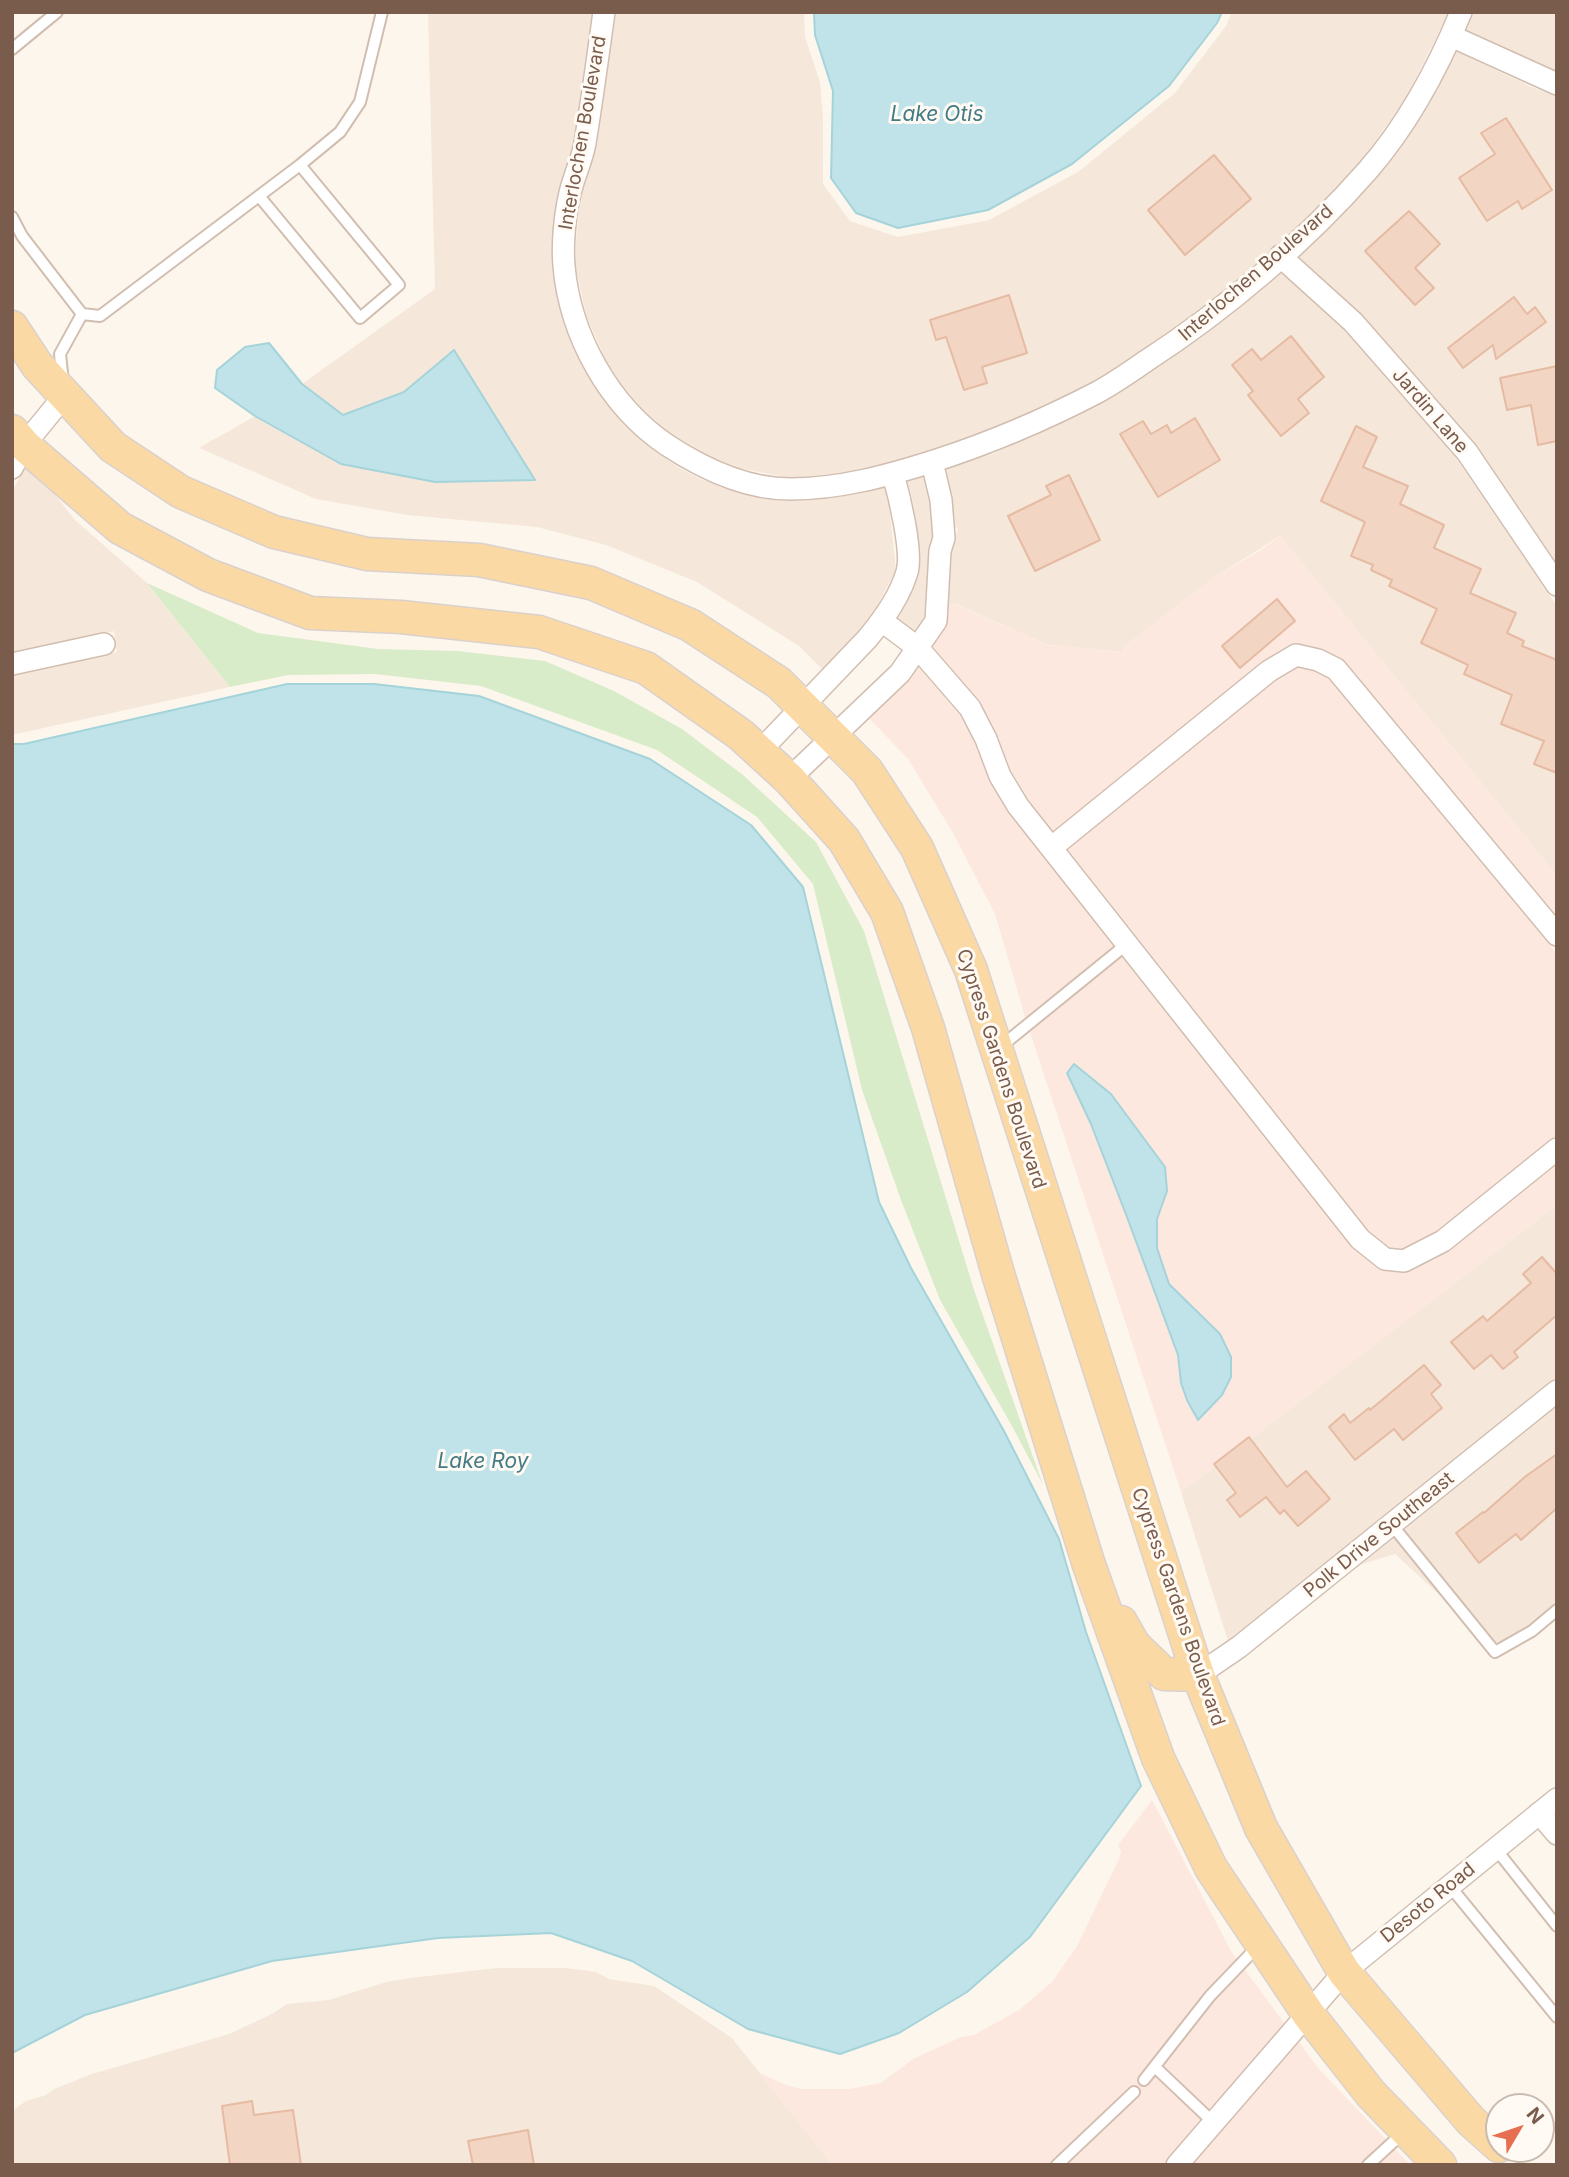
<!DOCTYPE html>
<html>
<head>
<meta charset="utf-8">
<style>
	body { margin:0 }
	#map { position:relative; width:1569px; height:2177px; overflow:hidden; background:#fdf6ec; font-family:Inter,sans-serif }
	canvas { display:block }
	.frame { position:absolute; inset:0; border:14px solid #7a5c4d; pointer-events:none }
	.north { position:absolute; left:1485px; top:2093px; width:70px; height:70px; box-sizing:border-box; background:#fffaf3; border:2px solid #cabbb1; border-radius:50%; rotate:51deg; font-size:19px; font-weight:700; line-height:28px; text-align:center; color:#7a5c4d }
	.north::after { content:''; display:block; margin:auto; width:24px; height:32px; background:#e76f51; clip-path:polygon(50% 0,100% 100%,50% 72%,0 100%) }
</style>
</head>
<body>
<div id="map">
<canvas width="1569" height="2177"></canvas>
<div class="frame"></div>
<div class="north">N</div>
</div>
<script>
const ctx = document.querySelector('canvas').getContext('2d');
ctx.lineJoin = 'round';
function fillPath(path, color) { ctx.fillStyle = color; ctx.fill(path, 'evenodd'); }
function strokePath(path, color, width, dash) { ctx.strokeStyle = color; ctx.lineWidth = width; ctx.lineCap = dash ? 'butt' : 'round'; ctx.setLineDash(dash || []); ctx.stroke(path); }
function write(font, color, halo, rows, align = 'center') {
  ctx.font = font + ' Inter,sans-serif'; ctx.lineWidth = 6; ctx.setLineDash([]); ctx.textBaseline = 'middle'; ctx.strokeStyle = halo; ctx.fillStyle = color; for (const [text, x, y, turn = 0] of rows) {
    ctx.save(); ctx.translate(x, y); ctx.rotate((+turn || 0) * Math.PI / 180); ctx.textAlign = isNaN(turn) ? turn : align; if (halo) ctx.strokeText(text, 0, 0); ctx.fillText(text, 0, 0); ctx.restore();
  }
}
fillPath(new Path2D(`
	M428,12H593L573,147L558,197L552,267L564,324L571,341L585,372L603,399L624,425L650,448L678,467L698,478L731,490L785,501L844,496L885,487L889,504L896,570L872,616L823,670L799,646L697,582L606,545L537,527L407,515L316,499L199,448L255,416L341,464L454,350L404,392L343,415L302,384L435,289Z
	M616,12H804L805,37L820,82L823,117V184L850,221L898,237L989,220L1078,172L1175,93L1226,26L1232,12H1449L1406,98L1360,163L1305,220L1221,294L1171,333L1094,382L988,432L891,463L844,473L790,478L739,468L710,457L666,430L642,409L622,385L605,359L586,315L575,264L576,242L580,198L595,148Z
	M1473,12H1557V72L1465,30Z
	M1455,51L1534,88L1557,96V564L1476,444L1362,315L1297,255L1354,202L1396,152L1426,108Z
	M1279,271L1345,331L1457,459L1557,606V876L1280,536L1215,577L1125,646L1122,652L1048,645L954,603L948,607L952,551L958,528L936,525L929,551L924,618L915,632L896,617L919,569L912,498L907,481L995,453L1105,401L1183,350L1234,311Z
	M27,463L38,473L75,520L147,583L230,687L12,735V675L117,652L114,631L12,653V492Z
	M1557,1205V1377L1228,1641L1181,1492Z
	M1557,1404V1616L1500,1656L1461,1615L1395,1554L1359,1565Z
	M497,1968H564L583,1970L596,1972L609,1979L654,1986L732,2038L833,2165H12V2111L26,2101L46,2095L54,2089L92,2074L229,2034L272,2014L287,2004L329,2000L386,1982L410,1978Z`), '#f5e8da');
fillPath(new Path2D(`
	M1280,536L1557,876V916L1345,661L1321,649L1300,644L1291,645L1263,663L1053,832L1028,799L1011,770L997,734L980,702L932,646L945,626L948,607L953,603L1048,645L1122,652L1125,646L1215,577L1261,550Z
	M918,666L960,715L975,744L990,782L1009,813L1351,1246L1377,1268L1402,1272L1409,1270L1447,1250L1557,1162V1205L1181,1492L1025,1017L995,914L953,833L908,759L869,718L908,680ZM1067,1073L1167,1191L1157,1219V1248L1169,1284L1220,1334L1231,1377L1222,1395L1198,1420L1187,1400L1181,1383L1178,1355L1127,1217L1091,1124Z
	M1297,667L1312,670L1328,678L1557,954V1135L1437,1232L1403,1249L1390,1248L1369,1231L1067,848L1276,680Z
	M1152,1800L1231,1951L1285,2024L1220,2101L1163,2165H833L758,2072L786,2085L801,2089H849L881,2083L913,2059L961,2037L974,2035L1019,2010L1052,1982L1077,1946L1119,1859L1121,1852L1118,1845Z
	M1298,2041L1319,2069L1410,2165H1191Z`), '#fde8e0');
fillPath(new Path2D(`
	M147,583L258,633L378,649L457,651L545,661L614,691L682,729L743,775L816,842L864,931L975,1293L1043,1485L1012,1426L940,1300L901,1200L862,1090L813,884L757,817L657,750L481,686L375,674L288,675L230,687Z`), '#d8ecc9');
const water = new Path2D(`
	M814,12H1222L1217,23L1169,86L1072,164L988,210L898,228L856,213L831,178L833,91L815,35Z
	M269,343L302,384L343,415L404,392L454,350L535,480L435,482L341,464L255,416L215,388L217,370L245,347Z
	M287,684H374L479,696L650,759L751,825L803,887L879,1202L911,1268L1004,1431L1059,1539L1086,1632L1141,1786L1030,1937L967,1992L899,2033L840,2054L748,2029L632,1961L551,1933L438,1938L272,1961L85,2015L12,2053V744H24Z
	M1074,1064L1111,1094L1165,1167L1167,1191L1157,1219V1248L1169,1284L1220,1334L1231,1357V1377L1222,1395L1198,1420L1187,1400L1181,1383L1178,1355L1127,1217L1091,1124L1067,1073Z`);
fillPath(water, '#bfe3e8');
strokePath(water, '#a5d3da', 2);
const building = new Path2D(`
	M1506,118L1552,190L1522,209L1518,201L1487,221L1459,178L1495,154L1481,133Z
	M1214,155L1251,199L1185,255L1148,210Z
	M1409,211L1440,244L1415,268L1434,288L1415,305L1365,251Z
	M1009,295L1027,353L982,367L987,383L964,390L946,337L936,340L930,320Z
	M1514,297L1527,314L1535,307L1546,322L1496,359L1493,345L1463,368L1448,348Z
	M1291,336L1324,377L1298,399L1309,413L1281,436L1248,395L1253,391L1232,365L1252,349L1261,360Z
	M1557,366V441L1538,445L1531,405L1507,410L1500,378Z
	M1195,418L1220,460L1158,497L1120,434L1143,421L1151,434L1167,425L1171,433Z
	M1356,426L1377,437L1363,467L1408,486L1400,504L1444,525L1434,548L1481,569L1470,593L1516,613L1507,633L1524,641L1522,646L1557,660V773L1534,764L1544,741L1501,724L1512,695L1464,674L1468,665L1421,643L1437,609L1389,586L1392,580L1371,570L1373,565L1351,556L1365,522L1321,501Z
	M1069,475L1100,540L1035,571L1008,516L1051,495L1046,486Z
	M1277,599L1295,621L1240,668L1222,646Z
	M1542,1257L1557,1274V1315L1514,1352L1518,1357L1503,1369L1491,1355L1474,1369L1451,1342L1483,1316L1487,1321L1531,1283L1523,1274Z
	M1424,1365L1441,1385L1431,1394L1442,1408L1403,1440L1394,1429L1355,1460L1329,1427L1344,1414L1350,1423L1369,1408L1370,1410Z
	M1249,1437L1287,1487L1306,1471L1330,1499L1298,1526L1284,1510L1280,1514L1266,1497L1240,1517L1227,1500L1236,1493L1214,1464Z
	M1557,1454V1508L1521,1540L1516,1534L1479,1563L1456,1533L1483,1512L1484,1513L1526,1476Z
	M252,2101L254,2115L293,2110L301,2165H230L222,2106Z
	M528,2130L534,2165H473L468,2141Z`);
fillPath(building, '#f3d5c3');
strokePath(building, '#e6bba3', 2);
const service = new Path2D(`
	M12,49L57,12
	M300,165L340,132L360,102L382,12
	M12,217L22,236L82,314L60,354L63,382
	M82,314L100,316L300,165L399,285L360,318L259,196
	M999,1048L1127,944
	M1392,1525L1495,1652L1532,1631L1557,1610
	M1495,1848L1557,1926
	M1449,1885L1557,2017
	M1155,2067L1214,2123
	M1144,2080L1210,1996L1259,1945
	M1057,2165L1134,2092
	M1368,2165L1404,2132`);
const minor = new Path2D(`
	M604,12C598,56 592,100 585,143C582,160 574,176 570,193C565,214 562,244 564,266C570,335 609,406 667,445C702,468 746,489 790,489C839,489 887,476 934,461C990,443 1044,420 1096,393C1113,384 1130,372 1146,361C1226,309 1305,242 1368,170C1408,124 1438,68 1461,12
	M1451,36L1557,84
	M1280,256L1353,322L1467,452L1557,585
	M12,468L24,445L65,395
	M882,621L918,648L970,708L986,739L1000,776L1018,806L1360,1239L1385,1259L1404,1261L1443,1241L1557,1149
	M12,664L104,644
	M760,751L867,639C883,620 900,596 907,572C913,552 899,495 893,474
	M789,779L900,673L936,621L940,551L944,538L941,500L932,462
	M1051,848L1269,671L1296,655L1318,660L1336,669L1557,935
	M1198,1675L1239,1647L1557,1391
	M1539,1813L1557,1834
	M1177,2165L1344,1972L1557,1799`);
const primary = new Path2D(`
	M12,327L37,365L113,447L181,492L274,532L367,554L479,560L591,583L690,625L779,683L867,771L917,848L971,970L1198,1675L1261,1828L1344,1972L1471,2121L1499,2146
	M12,431L24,445L120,528L208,575L310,613L401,617L539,632L646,668L741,735L789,779L844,840L887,912L928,1028L999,1277L1089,1565L1158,1758L1211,1868L1309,2015L1371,2094L1440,2165
	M1121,1622L1134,1645L1164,1674L1198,1675`);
strokePath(service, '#d1beb0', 14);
strokePath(minor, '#d1beb0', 24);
strokePath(primary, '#dad1cd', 35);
strokePath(service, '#fff', 10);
strokePath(minor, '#fff', 21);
strokePath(primary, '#fbd9a5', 32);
write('19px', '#7a5c4d', '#fffaf3', [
	["Interlochen Boulevard",583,133,-80],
	["Interlochen Boulevard",1256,273,-41],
	["Jardin Lane",1430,411,49],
	["Cypress Gardens Boulevard",1001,1069,72],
	["Polk Drive Southeast",1379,1535,-39],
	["Cypress Gardens Boulevard",1178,1607,71],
	["Desoto Road",1428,1903,-39]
]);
write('italic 21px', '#437c86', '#fffaf3', [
	["Lake Otis",937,115],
	["Lake Roy",483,1462]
]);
</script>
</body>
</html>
